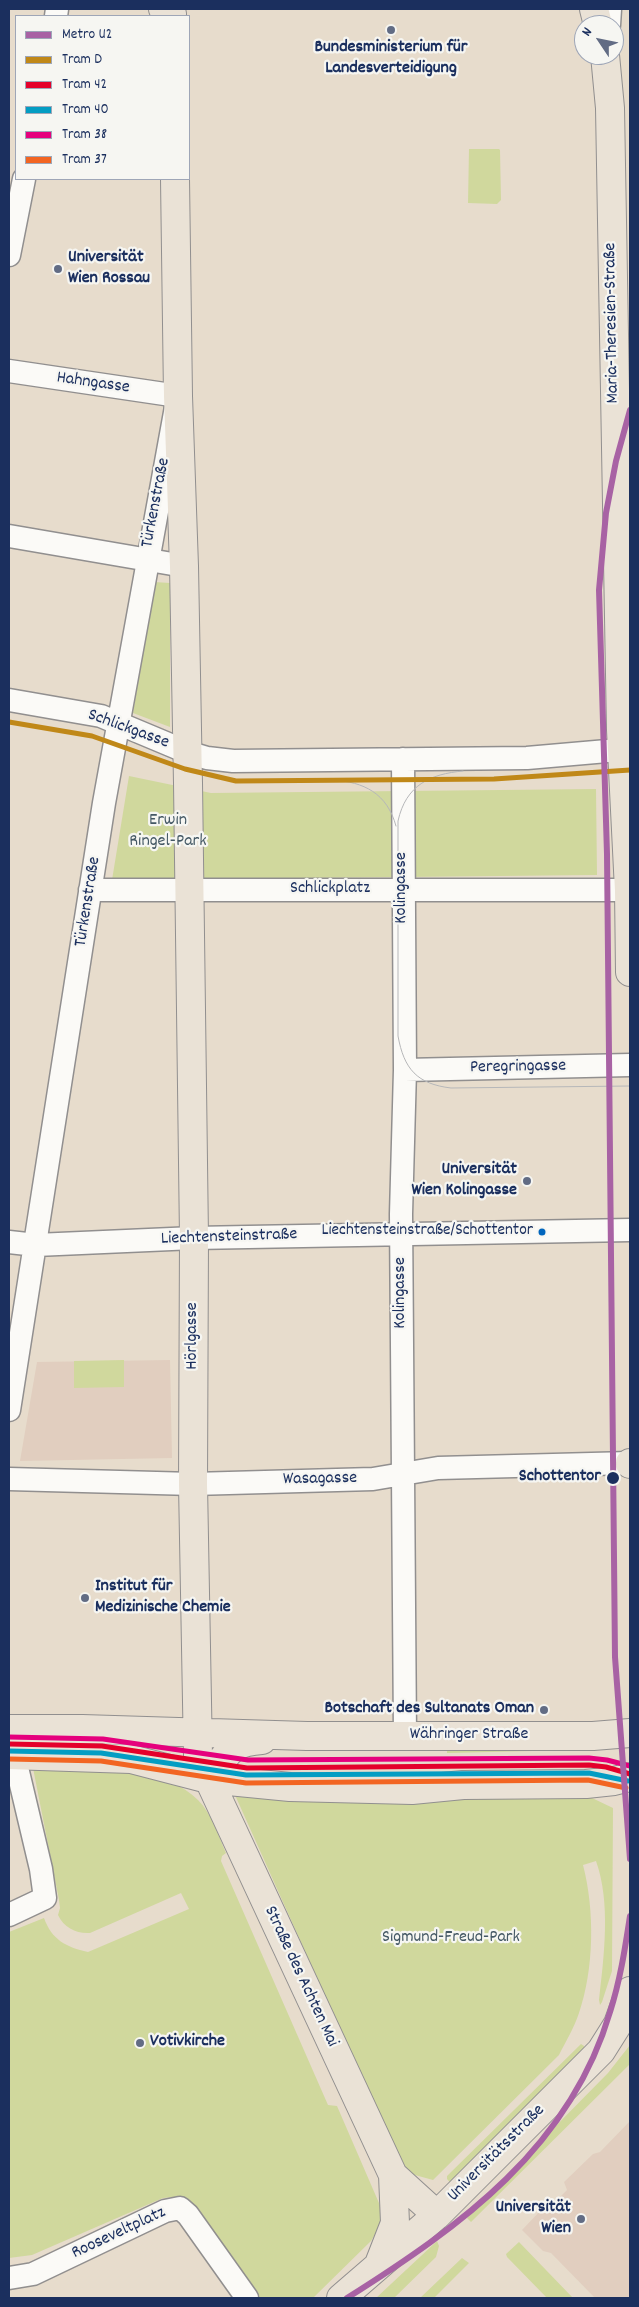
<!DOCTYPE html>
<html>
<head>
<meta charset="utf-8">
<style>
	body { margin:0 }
	#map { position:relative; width:639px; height:2307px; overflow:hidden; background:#e7dccc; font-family:Dekko,sans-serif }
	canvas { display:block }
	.frame { position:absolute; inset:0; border:10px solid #1b2f5e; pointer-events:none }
	.legend { position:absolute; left:15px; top:15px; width:175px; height:165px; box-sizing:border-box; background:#f6f6f2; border:1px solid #9ea6b7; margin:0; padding:6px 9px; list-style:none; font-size:15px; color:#1b2f5e }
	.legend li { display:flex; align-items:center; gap:10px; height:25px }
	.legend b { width:25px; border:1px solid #9ea6b7 }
	.north { position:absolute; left:574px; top:15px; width:50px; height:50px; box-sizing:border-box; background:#f6f6f2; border:1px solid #9ea6b7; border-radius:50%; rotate:304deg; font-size:14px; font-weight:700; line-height:20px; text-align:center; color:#1b2f5e }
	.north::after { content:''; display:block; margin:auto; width:18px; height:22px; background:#626c84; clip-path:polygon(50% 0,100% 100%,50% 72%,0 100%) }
</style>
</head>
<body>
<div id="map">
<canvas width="639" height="2307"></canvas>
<div class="frame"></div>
<ul class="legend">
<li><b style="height:6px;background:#a862a4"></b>Metro U2</li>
<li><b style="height:6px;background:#c08818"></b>Tram D</li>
<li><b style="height:6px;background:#e4002b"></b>Tram 42</li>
<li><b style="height:6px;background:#039dc3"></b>Tram 40</li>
<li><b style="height:6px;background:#e5007d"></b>Tram 38</li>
<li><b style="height:6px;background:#f26522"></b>Tram 37</li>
</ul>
<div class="north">N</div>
</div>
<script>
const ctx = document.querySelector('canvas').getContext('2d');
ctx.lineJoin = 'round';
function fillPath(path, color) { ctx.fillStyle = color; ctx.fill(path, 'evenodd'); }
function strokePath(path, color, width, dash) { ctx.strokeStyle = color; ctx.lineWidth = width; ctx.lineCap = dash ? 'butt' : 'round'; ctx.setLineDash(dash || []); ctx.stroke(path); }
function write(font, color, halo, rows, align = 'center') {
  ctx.font = font + ' Dekko,sans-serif'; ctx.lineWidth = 4.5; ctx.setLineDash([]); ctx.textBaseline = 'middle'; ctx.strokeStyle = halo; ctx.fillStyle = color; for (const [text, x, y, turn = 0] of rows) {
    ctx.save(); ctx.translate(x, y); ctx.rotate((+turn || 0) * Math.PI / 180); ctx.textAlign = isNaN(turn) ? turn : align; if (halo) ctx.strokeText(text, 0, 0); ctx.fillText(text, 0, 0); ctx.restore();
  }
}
fillPath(new Path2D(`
	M170,1360L172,1458L20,1461L37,1362Z
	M630,2121V2298H595L551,2253L543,2251L522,2230L543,2208L548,2209L567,2190L564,2182L593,2154L600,2152Z`), '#e1cebf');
fillPath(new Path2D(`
	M469,149H499L500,150L501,200L497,204L468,203Z
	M154,582L170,583V727L133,713Z
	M129,776L211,793L596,789L597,875L112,880Z
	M124,1360V1387L74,1388V1361Z
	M576,1743V1750L447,1753V1748Z
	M33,1768C82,1769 160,1762 198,1800C212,1814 218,1835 226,1853L222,1856L221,1861L328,2105L337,2106L382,2210L381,2224L371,2241L313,2298H260L197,2207L185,2199L174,2197L163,2198L32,2255L9,2258V1932L44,1918C52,1940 66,1947 88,1952L189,1909L181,1893L90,1933C77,1934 64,1928 58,1915L60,1908L59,1900Z
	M235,1795L413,1800L590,1797L613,1808L612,1971L602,2002L600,2005L599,2000C604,1956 611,1903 596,1861L583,1865C595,1911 594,1969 579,2013C574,2028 566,2041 559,2055L433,2180L404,2172Z
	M581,2044L584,2046L586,2057L454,2187L447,2179V2176Z
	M630,2045V2064L471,2222L467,2218L478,2205L608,2073Z
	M437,2241L439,2246L436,2257L394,2298H376Z
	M519,2242L573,2298H547L507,2257L506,2254Z
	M462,2258L469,2263L434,2298H420Z`), '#d0d89d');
const minor = new Path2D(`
	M56,16L57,9
	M609,25L610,9
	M9,255L24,179
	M9,371L178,396L104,803L9,1410
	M9,536L184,566
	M9,700L101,716L187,752L207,758L233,761L527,758L630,749
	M403,759L405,1070L401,1214L405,1736
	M90,890H629
	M405,1070L630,1065
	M9,1242L36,1245L194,1238L630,1230
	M9,1479L193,1484L373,1479L438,1468L630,1463
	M9,1915L45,1898L41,1869L14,1755
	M9,2278L33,2274L165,2211L180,2208L188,2215L247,2298`);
const major = new Path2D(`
	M163,9L172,14
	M594,9L598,25
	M605,55L610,108L621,730L629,890L630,972
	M175,179L178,396L184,566L188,783L194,1238L193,1484L198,1756L393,2175L395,2223L379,2264
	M630,1463V1464
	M9,1729H82L307,1736H593L630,1733
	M9,1755L131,1759L208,1779L290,1787L412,1790L463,1785L586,1784L614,1781L630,1777
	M208,1779C227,1755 228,1742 262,1740
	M393,2175L437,2215
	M341,2298L437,2215L601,2051L618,2024L630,1991`);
strokePath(minor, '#918f8f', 25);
strokePath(major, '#918f8f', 30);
strokePath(minor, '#fbfaf7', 22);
strokePath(major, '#eae2d6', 28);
strokePath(new Path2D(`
	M463,771C430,774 406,785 398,821V1036C404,1069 417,1084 451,1088L630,1086
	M333,780C364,782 387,793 396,826`), '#b6b7b9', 1);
strokePath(new Path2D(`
	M9,722L92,736L185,769L236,781L494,779L630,770`), '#c08818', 5);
strokePath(new Path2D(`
	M9,1744L102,1746L247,1768L589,1765L606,1767L630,1774`), '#e4002b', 5);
strokePath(new Path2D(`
	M9,1751L101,1753L246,1775L589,1773L628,1781`), '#039dc3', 5);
strokePath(new Path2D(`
	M9,1737L103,1739L248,1760L589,1758L607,1760L630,1766`), '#e5007d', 5);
strokePath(new Path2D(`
	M9,1759L101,1761L246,1783L588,1780L626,1788`), '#f26522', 5);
strokePath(new Path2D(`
	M630,410L616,461L606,513L599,590L607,854L615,1657L630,1859
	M347,2298C461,2226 570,2148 610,2012C620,1981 625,1949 630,1916`), '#a862a4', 6);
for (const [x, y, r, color] of [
	[391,30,5,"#626c84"],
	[58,269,5,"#626c84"],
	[527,1181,5,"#626c84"],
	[542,1232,4.5,"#0065bd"],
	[613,1478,7,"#1b2f5e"],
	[85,1598,5,"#626c84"],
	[544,1710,5,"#626c84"],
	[140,2043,5,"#626c84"],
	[581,2219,5,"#626c84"]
]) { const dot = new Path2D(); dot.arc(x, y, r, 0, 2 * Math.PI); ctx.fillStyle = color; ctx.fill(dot); strokePath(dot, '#f6f6f2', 2); }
write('17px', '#1b2f5e', '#f6f6f2', [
	["Liechtensteinstraße/Schottentor",533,1232]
], 'right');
write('bold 18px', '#1b2f5e', '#f6f6f2', [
	["Bundesministerium für",391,49,"center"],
	["Landesverteidigung",391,70,"center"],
	["Universität",68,259],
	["Wien Rossau",68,280],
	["Universität",517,1171,"right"],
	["Wien Kolingasse",517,1192,"right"],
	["Institut für",95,1588],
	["Medizinische Chemie",95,1609],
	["Botschaft des Sultanats Oman",534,1710,"right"],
	["Votivkirche",150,2043],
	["Universität",571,2209,"right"],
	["Wien",571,2230,"right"]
], 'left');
write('18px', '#1b2f5e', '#f6f6f2', [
	["Maria-Theresien-Straße",613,323,-91],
	["Hahngasse",93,384,8],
	["Türkenstraße",157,503,-79],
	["Schlickgasse",128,730,20],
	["Kolingasse",403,888,-90],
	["Schlickplatz",330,890],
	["Türkenstraße",89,902,-81],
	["Peregringasse",518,1068,-1],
	["Liechtensteinstraße",229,1238,-2],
	["Kolingasse",402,1293,-90],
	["Hörlgasse",194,1336,-90],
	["Wasagasse",320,1480,-1],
	["Währinger Straße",469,1736],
	["Straße des Achten Mai",300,1977,65],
	["Universitätsstraße",497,2154,-45],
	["Rooseveltplatz",119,2234,-25]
]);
write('18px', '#445864', '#f6f6f2', [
	["Erwin",168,822],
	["Ringel-Park",168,843],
	["Sigmund-Freud-Park",451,1939]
]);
write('bold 18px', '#1b2f5e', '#f6f6f2', [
	["Schottentor",601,1478]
], 'right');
</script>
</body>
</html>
